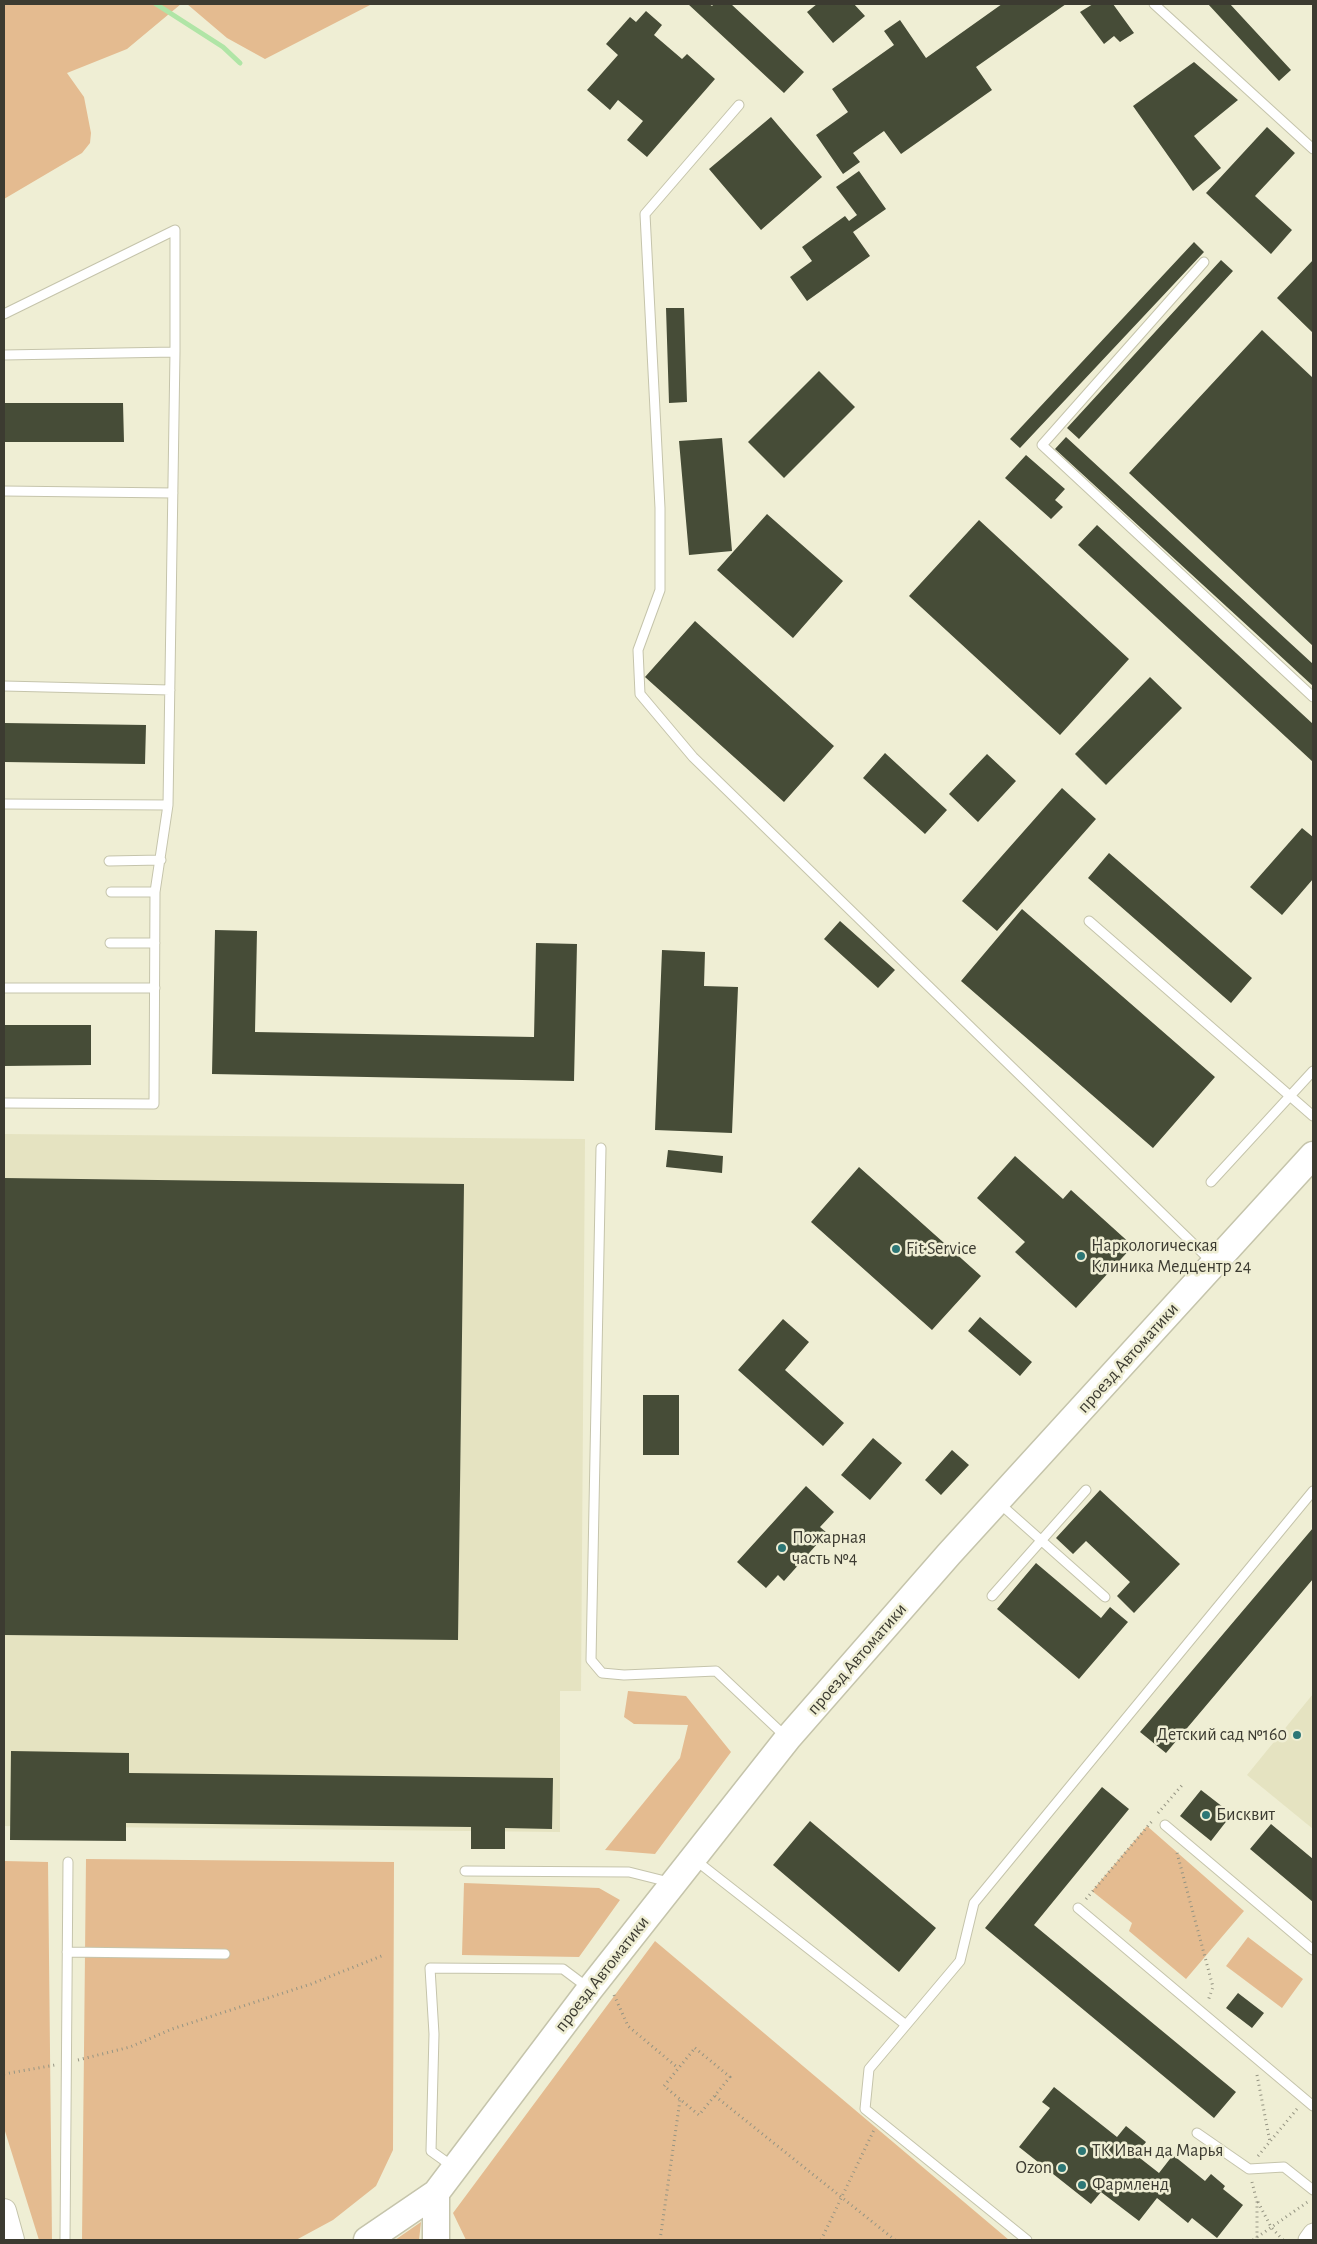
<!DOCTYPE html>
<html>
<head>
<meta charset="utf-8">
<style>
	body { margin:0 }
	#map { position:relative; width:1317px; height:2244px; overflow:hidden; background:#efeed4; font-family:"Alegreya Sans",sans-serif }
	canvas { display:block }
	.frame { position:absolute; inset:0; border:5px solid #3c3b31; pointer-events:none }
</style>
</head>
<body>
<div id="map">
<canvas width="1317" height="2244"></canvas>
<div class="frame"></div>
</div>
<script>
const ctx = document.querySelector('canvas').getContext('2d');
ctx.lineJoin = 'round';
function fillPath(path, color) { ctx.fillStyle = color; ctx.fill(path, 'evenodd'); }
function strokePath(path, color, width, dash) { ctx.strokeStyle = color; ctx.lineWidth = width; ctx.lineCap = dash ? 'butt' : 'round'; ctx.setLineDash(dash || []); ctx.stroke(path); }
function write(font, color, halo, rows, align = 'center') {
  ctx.font = font + ' "Alegreya Sans",sans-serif'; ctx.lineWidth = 5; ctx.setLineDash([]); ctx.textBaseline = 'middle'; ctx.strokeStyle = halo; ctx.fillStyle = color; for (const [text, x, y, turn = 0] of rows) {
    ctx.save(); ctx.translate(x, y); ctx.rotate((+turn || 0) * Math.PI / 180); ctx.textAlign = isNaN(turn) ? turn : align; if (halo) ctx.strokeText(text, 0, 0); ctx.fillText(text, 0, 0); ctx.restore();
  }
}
fillPath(new Path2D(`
	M4,1134L585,1139L581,1691H560V1832L4,1826Z
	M1313,1694V1829L1247,1775Z`), '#e5e3c1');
fillPath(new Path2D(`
	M4,4H181L127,49L67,73L84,97L91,133L90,143L82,153L4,199Z
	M187,4H372L265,59L227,38Z
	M628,1691L686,1696L731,1752L655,1854L605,1850L680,1758L688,1725L634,1724L624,1717Z
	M1147,1826L1244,1911L1186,1979L1129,1931L1132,1923L1092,1891Z
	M86,1859L394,1862L393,2150L376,2186L333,2220L296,2240H82Z
	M4,1861L48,1862L52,2240H39L4,2128Z
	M464,1883L599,1888L620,1900L579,1957L462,1955Z
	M1248,1937L1303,1979L1282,2008L1226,1966Z
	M655,1941L1009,2240H466L453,2213Z
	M421,2222L419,2240H395Z`), '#e4bb90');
strokePath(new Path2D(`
	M156,4L223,47L240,63`), '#b0e5a6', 5);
fillPath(new Path2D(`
	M688,4H709L712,6L714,4H731L804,72L784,93Z
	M817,4H854L865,16L833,43L807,12Z
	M1002,4H1066L976,67L992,90L901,154L884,131L853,153L860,162L843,174L816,135L848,112L832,89L894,45L884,31L900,20L926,58Z
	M1093,4H1113L1134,33L1120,42L1114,36L1104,44L1080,12Z
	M1208,4H1230L1291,70L1279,81Z
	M646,11L662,25L654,35L682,59L687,54L715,79L647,157L627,140L643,121L618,100L610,110L587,90L618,55L606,44L630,17L636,22Z
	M1194,62L1238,100L1194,136L1221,168L1193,191L1133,106Z
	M771,117L822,177L761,230L709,169Z
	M1267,127L1295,153L1255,196L1292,230L1271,254L1206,193Z
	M859,171L886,209L853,232L870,256L807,301L790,277L812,261L802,247L845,216L849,221L857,215L836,187Z
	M1194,242L1204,252L1020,448L1010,439Z
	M1221,260L1233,271L1079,439L1067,428Z
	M1313,260V333L1277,298Z
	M666,308H684L687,402L669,403Z
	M1262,330L1313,378V646L1129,473Z
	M819,371L855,407L784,478L748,442Z
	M4,403H123L124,442H4Z
	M1066,437L1313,664V686L1055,449Z
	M722,438L732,551L689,555L679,441Z
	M1026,455L1065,489L1055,500L1063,507L1051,519L1005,478Z
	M767,514L843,581L793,638L717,570Z
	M979,520L1129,659L1060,735L909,596Z
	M1097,525L1313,724V762L1078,545Z
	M695,621L834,746L784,802L645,677Z
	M1150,677L1182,708L1106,785L1075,754Z
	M4,723L146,725L145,764L4,762Z
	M885,753L947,810L925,834L863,778Z
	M987,754L1016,781L978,822L949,794Z
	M1062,788L1096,819L997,931L962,901Z
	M1302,828L1313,837V879L1282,915L1250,887Z
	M1109,853L1252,978L1231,1003L1088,878Z
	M1022,909L1215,1077L1153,1148L961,981Z
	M840,921L895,970L878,988L824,939Z
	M215,930L257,931L255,1032L534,1037L536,943L577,944L574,1081L212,1074Z
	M662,950L705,952L704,986L738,987L732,1133L655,1130Z
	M4,1025H91V1065L4,1066Z
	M668,1150L723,1156L722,1173L666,1167Z
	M1015,1156L1063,1199L1071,1190L1133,1246L1076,1308L1015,1252L1025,1242L977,1198Z
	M859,1167L981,1276L932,1330L811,1222Z
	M4,1178L464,1184L458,1640L4,1635Z
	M980,1317L1032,1362L1020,1376L968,1331Z
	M783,1319L809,1342L785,1370L844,1423L823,1446L738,1370Z
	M643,1395H679V1455H643Z
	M873,1438L902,1463L870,1500L841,1475Z
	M952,1450L969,1465L941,1495L925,1480Z
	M806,1486L834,1512L820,1527L827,1533L784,1581L778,1575L766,1588L737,1562Z
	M1100,1490L1180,1564L1134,1613L1117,1596L1130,1582L1086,1541L1073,1554L1056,1538Z
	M1313,1528V1579L1166,1753L1140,1732Z
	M1036,1563L1101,1618L1110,1607L1128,1622L1079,1679L997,1609Z
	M11,1751L129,1753V1773L553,1778L552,1829L505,1828V1849H471V1827L126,1823V1841L10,1840Z
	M1102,1787L1129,1809L1034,1925L1236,2092L1214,2118L985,1928Z
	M1201,1790L1232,1814L1211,1841L1180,1816Z
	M810,1821L936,1928L899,1972L773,1865Z
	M1271,1824L1313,1859V1902L1250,1849Z
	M1238,1993L1264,2013L1252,2028L1226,2008Z
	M1054,2087L1117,2137L1126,2126L1146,2142L1136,2155L1159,2173L1173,2155L1205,2181L1211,2174L1225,2186L1223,2189L1243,2205L1217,2238L1192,2218L1188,2223L1157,2198L1139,2221L1101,2192L1091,2204L1019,2147L1050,2108L1042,2102Z`), '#464c37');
const service = new Path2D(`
	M1154,4L1313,149
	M739,105L645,214L660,508V590L638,650L640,694L693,757L1212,1262
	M1204,262L1042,445L1313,697
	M4,314L175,230V352
	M4,355L175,352L168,805L155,892L154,1104L4,1103
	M4,491L173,493
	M4,686L170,690
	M4,804L168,805
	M109,861L161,860
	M111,892H155
	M1089,921L1313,1116
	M110,943H155
	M4,988H155
	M601,1148L591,1660L602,1673L624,1675L716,1671L786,1737
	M1211,1182L1313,1071
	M999,1503L1105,1597
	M992,1596L1086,1490
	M1165,1825L1313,1950
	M694,1859L906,2025
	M465,1871L629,1872L669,1882
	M1078,1908L1313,2106
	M67,1952L225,1954
	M1197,2133L1249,2169L1284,2167L1313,2190
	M452,2166L431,2151L434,2034L430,1968L563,1969L587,1987
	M65,2240L68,1862
	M1027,2240L865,2109L869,2069L960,1961L974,1903L1313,1491`);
const minor = new Path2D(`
	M1308,2240L1313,2233`);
const tertiary = new Path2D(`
	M4,2211L12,2240`);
const secondary = new Path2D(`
	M367,2240L436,2193L590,1989L788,1738L949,1554L1313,1155
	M436,2240V2193`);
strokePath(service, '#c5c4ab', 11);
strokePath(minor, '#c5c4ab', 21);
strokePath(tertiary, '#c5c4ab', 26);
strokePath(secondary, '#c5c4ab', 29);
strokePath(new Path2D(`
	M1158,1813L1184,1783
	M1177,1853L1213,1987L1208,2001
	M1086,1899L1153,1820
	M614,1995L628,2026L678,2068
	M695,2048L730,2077L699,2115L664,2086Z
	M78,2060L130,2047L172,2029L311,1984L384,1955
	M4,2074L55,2065
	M1257,2075L1270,2142
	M715,2096L895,2240
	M1258,2156L1297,2109
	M1252,2182L1257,2202V2240
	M1258,2202L1271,2227L1283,2240
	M660,2240L680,2100
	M821,2240L874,2130
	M1253,2240L1309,2201`), '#959482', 3, [1, 4]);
strokePath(service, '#fff', 9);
strokePath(minor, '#fff', 19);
strokePath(tertiary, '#fff', 24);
strokePath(secondary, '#fff', 26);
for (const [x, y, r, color] of [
	[896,1249,5,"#2d7776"],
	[1081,1256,5,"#2d7776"],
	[782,1548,5,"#2d7776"],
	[1297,1735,5,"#2d7776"],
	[1206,1815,5,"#2d7776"],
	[1082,2151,5,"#2d7776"],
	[1062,2168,5,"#2d7776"],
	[1082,2185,5,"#2d7776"]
]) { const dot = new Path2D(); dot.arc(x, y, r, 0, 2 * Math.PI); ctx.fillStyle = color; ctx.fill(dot); strokePath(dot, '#efeed4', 2); }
write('18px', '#3c3b31', '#efeed4', [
	["Наркологическая",1091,1246],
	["Клиника Медцентр 24",1091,1267],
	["Fit Service",906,1249],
	["Пожарная",792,1538],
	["часть №4",792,1559],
	["Детский сад №160",1287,1735,"right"],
	["Бисквит",1216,1815],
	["ТК Иван да Марья",1092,2151],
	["Ozon",1052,2168,"right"],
	["Фармленд",1092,2185]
], 'left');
write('18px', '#3c3b31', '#efeed4', [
	["проезд Автоматики",1128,1358,-48],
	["проезд Автоматики",857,1659,-49],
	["проезд Автоматики",602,1974,-52]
]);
</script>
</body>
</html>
